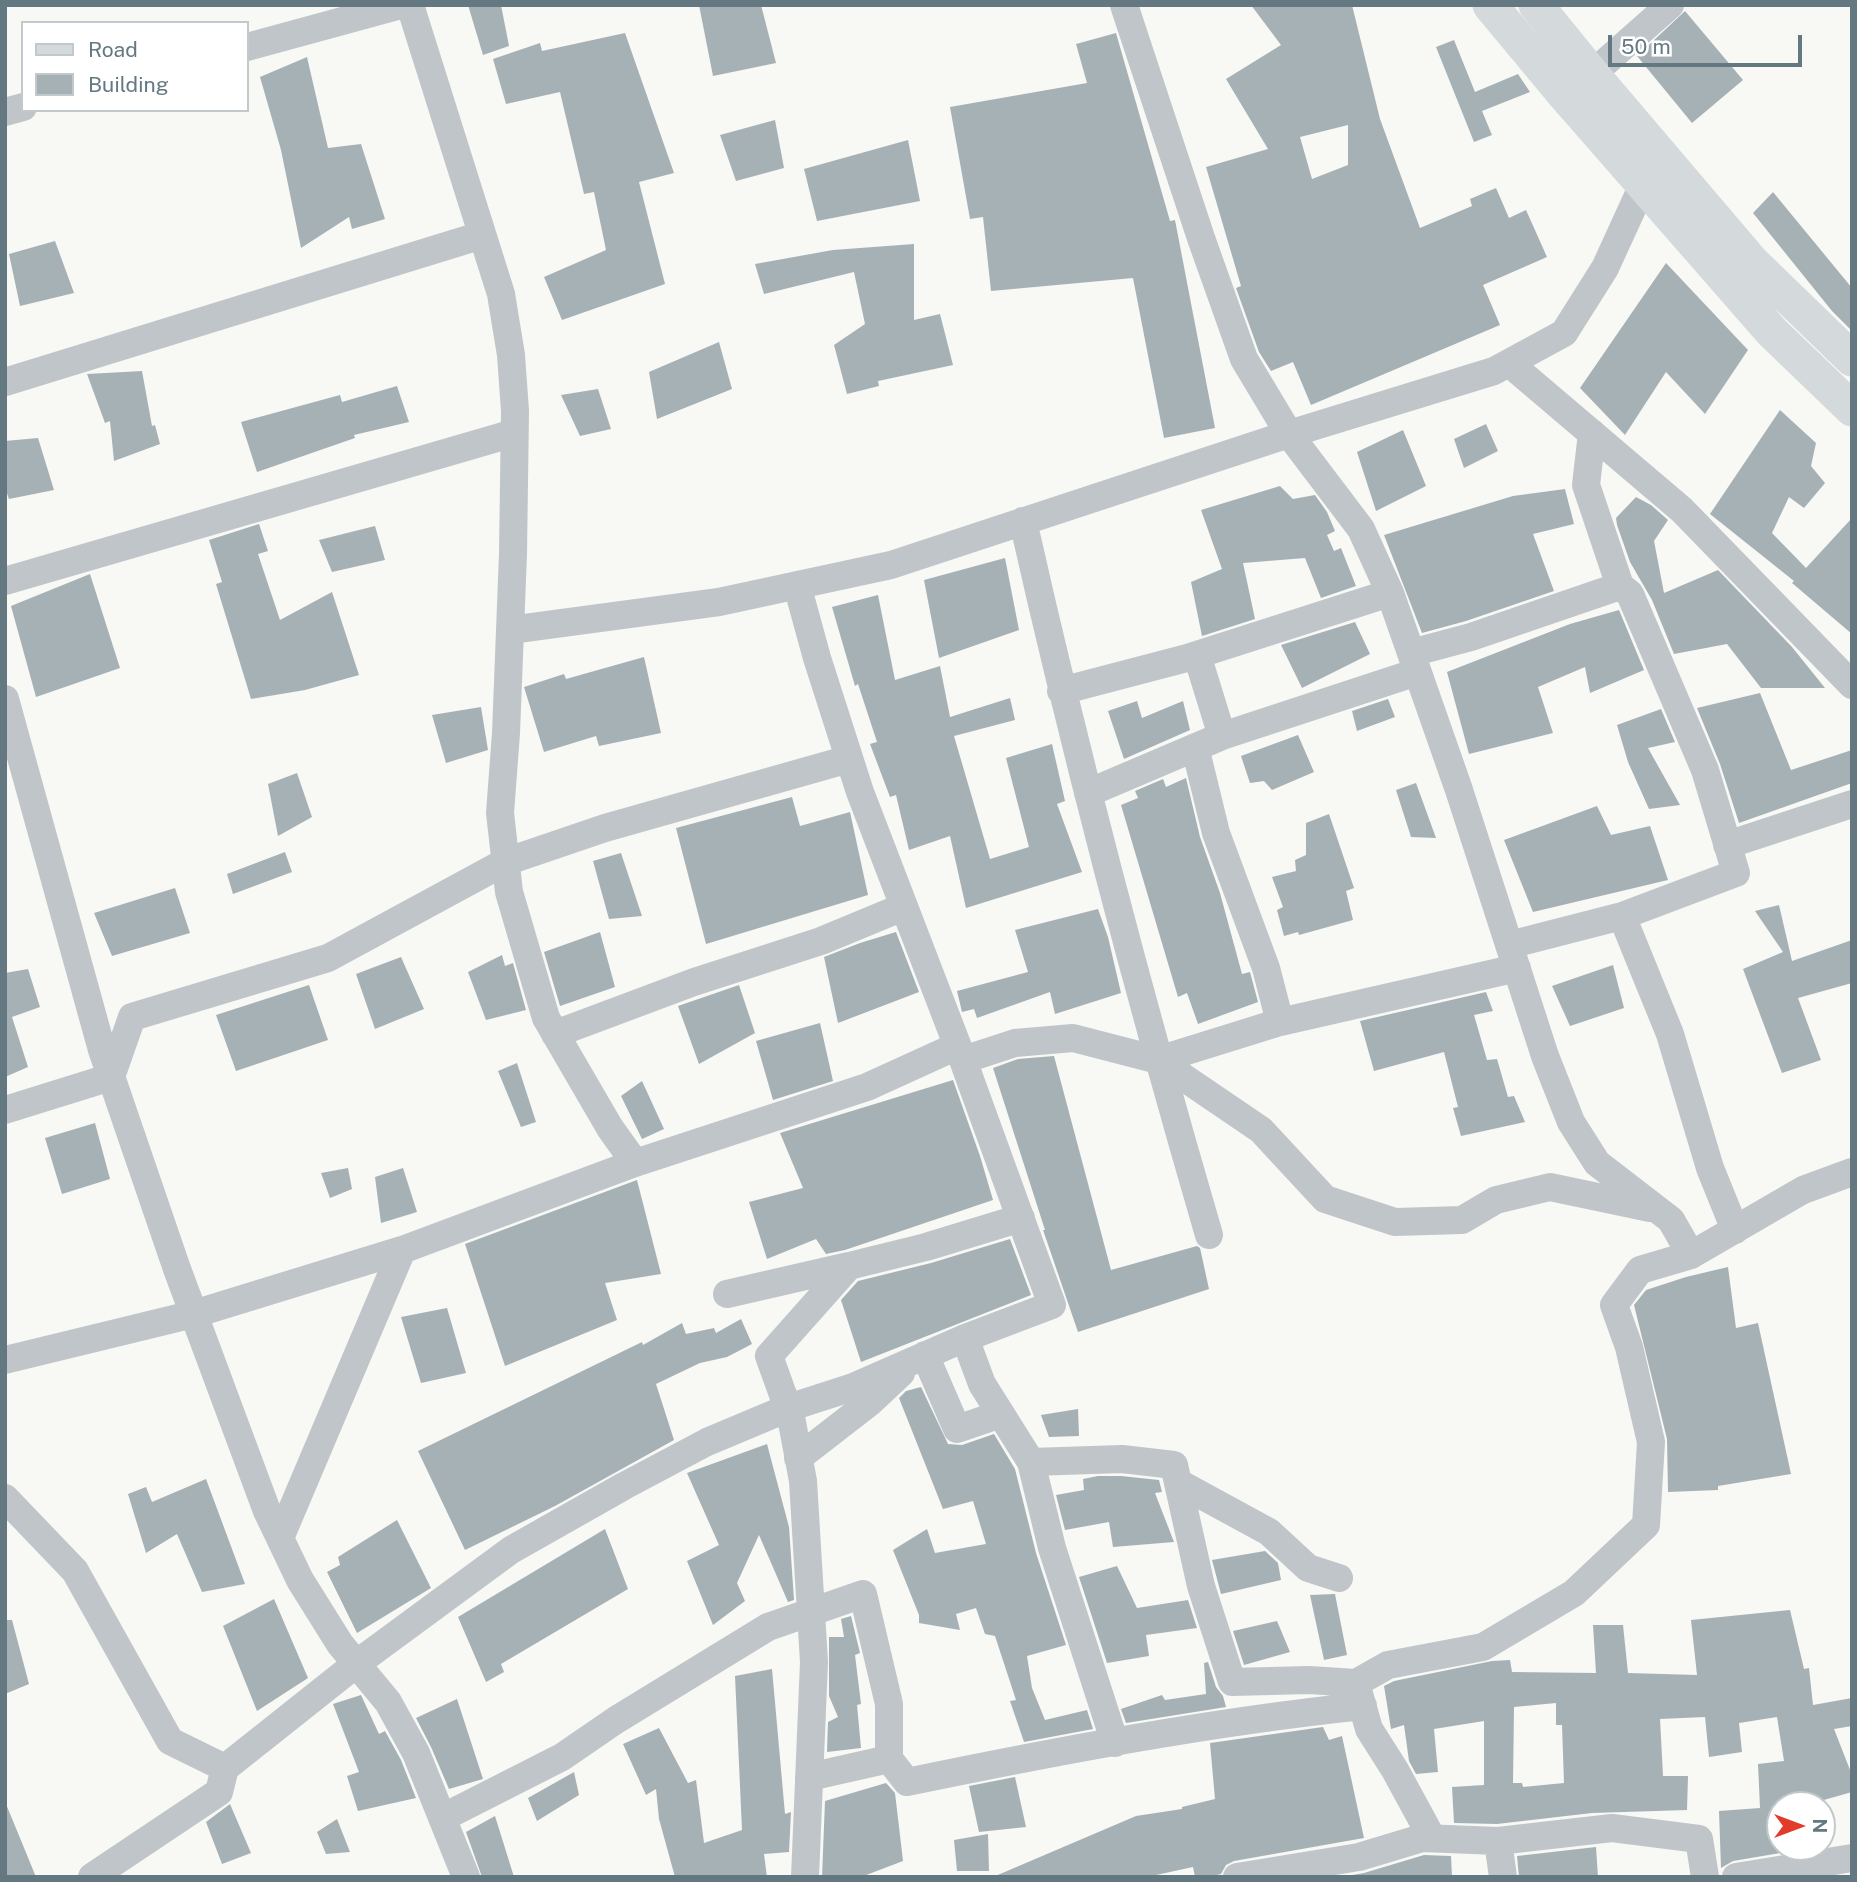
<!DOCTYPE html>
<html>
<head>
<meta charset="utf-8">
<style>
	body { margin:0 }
	#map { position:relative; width:1857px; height:1882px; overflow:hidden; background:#f8f8f5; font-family:"Public Sans",sans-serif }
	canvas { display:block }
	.frame { position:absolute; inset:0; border:7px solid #637880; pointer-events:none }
	.legend { position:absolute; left:21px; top:21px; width:228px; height:91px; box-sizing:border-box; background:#fff; border:2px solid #c1c9cc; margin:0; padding:9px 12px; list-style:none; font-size:21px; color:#637880 }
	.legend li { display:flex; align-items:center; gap:14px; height:35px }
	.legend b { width:35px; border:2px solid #c1c9cc }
	.north { position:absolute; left:1766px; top:1791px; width:70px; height:70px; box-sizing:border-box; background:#fff; border:2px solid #c1c9cc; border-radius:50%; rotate:90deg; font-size:19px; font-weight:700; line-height:28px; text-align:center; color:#637880 }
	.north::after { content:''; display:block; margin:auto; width:24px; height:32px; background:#e33b2b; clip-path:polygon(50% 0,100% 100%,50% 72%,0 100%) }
	.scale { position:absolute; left:1608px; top:35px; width:194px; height:32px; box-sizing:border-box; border:4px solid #637880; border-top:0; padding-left:9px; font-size:21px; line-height:24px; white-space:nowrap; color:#637880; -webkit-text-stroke:5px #fff; paint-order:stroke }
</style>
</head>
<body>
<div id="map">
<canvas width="1857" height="1882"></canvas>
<div class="frame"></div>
<ul class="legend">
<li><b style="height:9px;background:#d4d9dc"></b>Road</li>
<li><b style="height:19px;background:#a6b1b5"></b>Building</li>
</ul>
<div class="north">N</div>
<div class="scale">50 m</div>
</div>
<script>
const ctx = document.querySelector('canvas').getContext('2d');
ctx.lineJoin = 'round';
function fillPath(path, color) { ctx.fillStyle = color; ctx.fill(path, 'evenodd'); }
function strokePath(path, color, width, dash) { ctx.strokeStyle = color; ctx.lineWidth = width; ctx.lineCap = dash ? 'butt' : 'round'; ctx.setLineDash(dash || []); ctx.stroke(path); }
fillPath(new Path2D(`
	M468,5H501L509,46L483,55Z
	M699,5H761L776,63L713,76Z
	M1251,5H1352L1380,119L1420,228L1472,206L1470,199L1496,188L1509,218L1526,210L1547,257L1483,285L1500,325L1311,405L1293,362L1271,371L1259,352L1236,288L1241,286L1206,167L1268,149L1226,79L1281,45ZM1348,125V165L1312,179L1300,137Z
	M1685,11L1743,80L1692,123L1637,56Z
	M625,33L674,173L639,182L665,284L562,320L544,277L606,250L594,192L584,194L560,92L506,104L493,59L540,43L542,51Z
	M1116,33L1170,221L1175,220L1215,428L1164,438L1133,278L991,291L983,217L970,219L950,107L1087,83L1076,44Z
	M1454,40L1475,92L1518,74L1530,92L1482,111L1492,135L1474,142L1436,47Z
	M307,57L328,148L361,144L385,219L352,229L349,217L301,248L281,150L260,77Z
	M775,120L784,168L736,181L720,135Z
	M908,140L920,201L817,221L804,169Z
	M1773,192L1852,288V331L1832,311L1753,213Z
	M55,241L74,293L20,306L9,254Z
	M914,244V320L940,314L953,365L878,381L879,386L847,394L834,345L865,324L854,272L764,294L755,264L833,250Z
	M1666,263L1748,350L1705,414L1666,372L1625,435L1580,388Z
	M719,342L732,389L657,419L649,372Z
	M142,371L152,426L155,425L160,444L114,461L110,421L105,423L87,374Z
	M397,386L409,422L354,435L355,438L257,472L241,422L340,395L342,402Z
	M598,389L611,429L580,436L561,395Z
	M1780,410L1816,443L1811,466L1825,483L1804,508L1789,497L1772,533L1806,568L1852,518V634L1792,583L1794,581L1710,514Z
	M1486,424L1498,451L1464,468L1454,439Z
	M1403,430L1426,486L1376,511L1357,452Z
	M38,438L54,490L9,499L5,488V441Z
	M1280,486L1293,499L1315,495L1327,512L1335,531L1327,535L1334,551L1341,548L1356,586L1321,598L1305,558L1243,563L1255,619L1202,636L1191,582L1222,569L1201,510Z
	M1565,489L1574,524L1533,534L1554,591L1466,621L1422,633L1384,535L1513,496Z
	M1636,497L1651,505L1668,520L1654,541L1664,593L1718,570L1792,647L1825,688H1761L1727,644L1674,654L1652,600L1630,562L1617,525L1616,518Z
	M259,524L268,551L258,554L280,620L332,592L359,675L305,690L251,699L216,584L222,582L209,540Z
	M375,526L385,560L332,572L319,540Z
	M1005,558L1019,630L939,658L924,580Z
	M90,574L120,668L36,697L11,606Z
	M878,595L895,680L940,666L950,717L1010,698L1015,720L954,736L990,859L1029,847L1006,758L1052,744L1065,801L1057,804L1082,872L966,908L950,836L909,850L896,795L890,797L870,744L877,742L858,684L855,686L832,607Z
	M1619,610L1644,670L1590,693L1585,667L1538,687L1553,733L1469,754L1447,672L1570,624Z
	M1355,622L1370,654L1302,688L1281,645Z
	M644,657L661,733L599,746L596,736L544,752L524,687L564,674L566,679Z
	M1760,693L1791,770L1852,750V783L1739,823L1720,764L1697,708Z
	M1388,699L1395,717L1357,731L1352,711Z
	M1137,701L1142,718L1183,701L1190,730L1124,759L1108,711Z
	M481,707L488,750L446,763L432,715Z
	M1661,709L1675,742L1648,748L1680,805L1649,809L1628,762L1617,725Z
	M1298,735L1314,772L1272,790L1264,781L1250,783L1241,756Z
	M297,773L312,817L278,836L268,784Z
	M1186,778L1200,837L1220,893L1242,974L1250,972L1258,1002L1198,1024L1187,993L1178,997L1121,805L1138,798L1135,791L1163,779L1166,787Z
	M1416,783L1436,838L1411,837L1396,790Z
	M792,797L800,826L850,812L868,895L706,944L676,828Z
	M1597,806L1611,835L1650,826L1668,880L1533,912L1504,840Z
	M1329,814L1354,888L1346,891L1353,920L1299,935L1298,932L1284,936L1277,910L1283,907L1272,877L1296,871L1295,860L1306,855V823Z
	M285,852L292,872L233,894L227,874Z
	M621,853L642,916L609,919L593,861Z
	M175,888L190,933L112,956L94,913Z
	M1779,905L1792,961L1852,940V983L1798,998L1821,1060L1782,1073L1743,969L1783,952L1755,911Z
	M1098,909L1108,937L1121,993L1055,1014L1050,992L977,1018L974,1009L962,1012L957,991L1028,972L1015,930Z
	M600,932L615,987L560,1006L544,952Z
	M896,932L919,992L838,1023L824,957L860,943Z
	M502,955L505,966L513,963L526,1010L486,1020L468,972Z
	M401,957L424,1009L375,1029L356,974Z
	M1613,965L1624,1008L1570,1026L1552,986Z
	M28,969L40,1007L12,1017L28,1067L5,1077V973Z
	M309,985L328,1040L236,1071L216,1015Z
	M739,985L755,1033L699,1064L678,1006Z
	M1486,992L1493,1011L1474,1015L1487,1060L1497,1059L1508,1097L1514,1096L1525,1122L1461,1136L1453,1108L1458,1107L1444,1052L1374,1071L1360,1021Z
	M820,1023L833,1081L773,1100L756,1041Z
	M1054,1056L1111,1270L1197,1246L1200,1248L1209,1289L1078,1332L1043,1230H1045L993,1068L1018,1059Z
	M517,1063L536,1122L521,1127L498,1071Z
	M953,1080L980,1156L993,1200L845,1250L826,1254L816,1239L767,1259L749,1202L803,1188L780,1133Z
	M642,1081L664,1129L642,1139L621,1096Z
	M95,1123L110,1179L62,1194L45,1138Z
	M348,1168L352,1189L330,1198L321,1173Z
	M403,1168L417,1212L381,1223L375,1177Z
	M637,1180L661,1274L605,1283L617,1320L505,1366L465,1244Z
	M1010,1239L1031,1295L861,1362L841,1300L858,1281L931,1263Z
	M1728,1267L1736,1328L1758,1323L1791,1474L1718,1486V1490L1668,1492L1667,1439L1634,1305L1646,1290L1686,1277Z
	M447,1308L466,1373L421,1383L401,1317Z
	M741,1319L752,1344L727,1357L700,1363L656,1384L674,1440L555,1506L465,1550L418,1451L642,1342L643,1345L682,1323L686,1334L714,1328L716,1333Z
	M921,1387L948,1444L962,1445L994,1434L1015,1469L1036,1553L1066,1645L1027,1656L1032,1688L1045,1720L1087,1710L1093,1729L1024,1742L1010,1701L1016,1700L995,1636L985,1634L976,1608L956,1614L960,1630L919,1623V1615L893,1550L927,1529L935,1553L986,1544L973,1501L943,1509L899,1398L906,1391Z
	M1078,1409L1079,1436L1049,1437L1041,1415Z
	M767,1444L789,1527L794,1600L788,1602L759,1535L737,1583L745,1601L713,1625L687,1561L719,1545L687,1473Z
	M1098,1476H1121L1159,1480L1162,1492L1155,1493L1174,1542L1113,1547L1109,1522L1065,1530L1056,1495L1084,1490L1083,1479Z
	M206,1479L245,1584L202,1592L177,1534L146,1553L128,1494L146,1487L152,1502Z
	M397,1520L431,1588L357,1633L327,1572L340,1565L338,1557Z
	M605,1529L628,1589L501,1664L504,1672L486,1682L458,1617Z
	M1265,1551L1278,1563L1281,1580L1221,1594L1212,1560Z
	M1117,1566L1137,1608L1188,1600L1197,1628L1146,1635L1149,1656L1107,1663L1079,1577Z
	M1335,1594L1347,1655L1324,1660L1310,1595Z
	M274,1599L308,1678L257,1711L223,1626Z
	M1790,1610L1804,1669L1809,1668L1813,1705L1852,1698V1726L1834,1729L1852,1775V1792L1806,1805H1780V1847H1816L1733,1861L1721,1868L1719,1811L1760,1808L1758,1764L1784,1761L1777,1717L1739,1723L1742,1752L1709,1757L1705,1717L1660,1719L1663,1776H1688L1687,1810L1592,1813L1497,1824L1454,1823L1452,1787L1484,1785V1721L1434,1729L1438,1772L1416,1774L1409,1761L1404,1725L1391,1729L1384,1686L1394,1681L1492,1661L1510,1660L1512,1672L1596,1673L1593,1625H1623L1628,1673L1697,1675L1691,1620ZM1556,1703V1725H1562L1564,1783L1523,1787L1522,1783H1513L1514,1707Z
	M851,1616L860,1653L855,1655L861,1704L857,1705L861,1748L827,1752L828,1722L838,1717L829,1696V1637H844L841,1619Z
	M5,1620H12L29,1684L5,1694Z
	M1277,1621L1290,1652L1244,1665L1233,1631Z
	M1208,1662L1216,1687L1223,1696L1226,1707L1126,1723L1121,1709L1162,1695L1165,1700L1206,1694L1204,1663Z
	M772,1669L785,1814L791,1812L789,1852L764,1854L767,1877H675L659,1819L656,1789L646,1795L623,1744L659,1728L688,1783L696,1780L704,1843L742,1830L735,1676Z
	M361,1695L379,1734L385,1731L401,1760L416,1798L358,1811L347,1776L359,1772L333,1704Z
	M457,1699L483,1779L449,1789L431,1747L416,1718Z
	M1323,1727L1329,1740L1342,1736L1364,1838L1234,1861L1226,1865L1221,1874L1207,1877H1195L1193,1867L1147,1877H993L1136,1816L1182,1809V1807L1215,1799L1210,1743Z
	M574,1772L579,1795L537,1821L528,1798Z
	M1015,1777L1026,1827L979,1832L969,1786Z
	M886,1783L895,1793L903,1861L861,1877H822L825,1801Z
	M5,1804H6L36,1877H5Z
	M230,1804L251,1853L222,1864L206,1822Z
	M495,1816L514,1877H482L466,1832Z
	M337,1819L350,1852L326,1854L317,1832Z
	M988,1834L989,1871H957L954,1840Z
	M1596,1847L1598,1877H1519L1517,1856Z
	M1424,1855L1451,1856L1452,1877H1341L1364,1873Z`), '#a6b1b5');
strokePath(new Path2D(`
	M410,5L501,294L511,355L515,411L513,554L506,733L500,813L509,892L546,1018L610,1128L635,1163
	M1124,5L1201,238L1244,359L1289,434L1361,529L1390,593L1459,790L1545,1056L1571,1122L1597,1163L1671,1220L1691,1255
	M247,47L401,5
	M1592,74L1670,5
	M5,112L23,107
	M1509,363L1682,510L1852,685
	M5,382L482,235
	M1023,521C1077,761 1140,999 1209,1235
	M5,581L514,433
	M510,630L719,602L891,565L1289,434L1494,371L1564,333L1605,268L1643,185
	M1411,653L1471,637L1620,586L1586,485L1592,433
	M1197,655L1222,736
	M1061,691L1187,658L1390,593
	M5,699L102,1050L177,1269L267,1511L300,1580L340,1644L388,1702L416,1753L466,1877
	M1195,747L1216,833L1266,968L1280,1022
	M1088,793L1222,736L1417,672
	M1727,845L1852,804
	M1622,916L1670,1034L1710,1168L1735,1230
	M1509,945L1622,916L1736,873L1705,770L1630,594L1620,586
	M555,1034L694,982L821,941L903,907
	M963,1060L1015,1043L1073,1038L1158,1060L1261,1130L1325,1199L1395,1222L1462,1220L1496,1200L1550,1187L1650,1208
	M1158,1060L1280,1022L1517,968
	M5,1110L111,1077L132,1017L328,958L505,862L605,828L849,759
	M849,1266L926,1247L1021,1218
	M727,1294L849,1266L769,1356L791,1417L803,1481L814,1662L805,1877
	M965,1338L982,1384L1031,1462L1122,1459L1174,1465L1201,1586L1232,1682L1309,1680L1356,1683
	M925,1355L957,1429L1001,1414
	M5,1360L194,1314L402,1250
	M798,1458L869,1403L901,1373
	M1031,1462L1052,1548L1115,1743
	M1179,1483L1269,1532L1308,1568L1339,1578
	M5,1498L75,1571L170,1741L225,1768
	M280,1538L402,1250L635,1163L867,1087L957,1046
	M809,1777L889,1759L907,1782C1057,1751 1210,1722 1363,1706
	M442,1818L562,1757L616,1720L768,1627L863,1594L889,1704V1759
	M1432,1838L1395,1770L1369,1729L1356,1683L1388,1665L1483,1647L1574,1593L1646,1525L1651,1442L1629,1347L1614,1305L1640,1270L1691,1255L1803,1190L1852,1172
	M1498,1841L1503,1877
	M92,1877L219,1792L225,1768L356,1664L511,1550L624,1486L707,1442L788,1408L853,1387L965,1338L1052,1305L963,1060L860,792L817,658L797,585
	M1237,1877L1359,1857L1422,1838L1498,1841L1612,1828L1699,1839L1705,1877
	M1736,1877L1852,1858`), '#bfc5c8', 28);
strokePath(new Path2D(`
	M1490,5L1564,94L1772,332L1852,409
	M1536,5L1592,74L1752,262L1852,359`), '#d4d9dc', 35);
</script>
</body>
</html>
